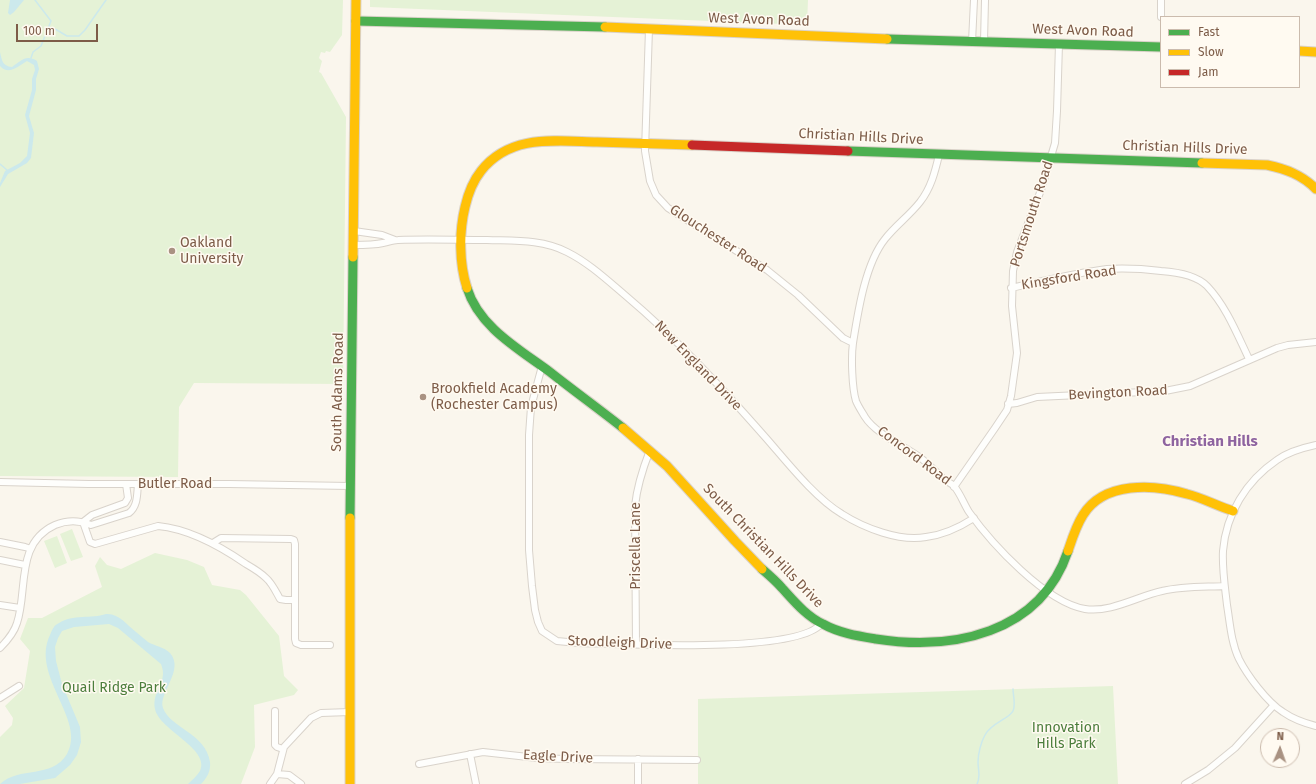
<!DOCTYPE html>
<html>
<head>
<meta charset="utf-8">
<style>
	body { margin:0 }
	#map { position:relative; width:1316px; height:784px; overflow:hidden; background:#faf6ed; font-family:"Fira Sans",sans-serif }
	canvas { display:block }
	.legend { position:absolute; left:1160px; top:16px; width:140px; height:72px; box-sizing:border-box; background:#fffaf1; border:1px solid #cbbbad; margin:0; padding:5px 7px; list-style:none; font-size:12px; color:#7d5c48 }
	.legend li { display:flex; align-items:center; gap:8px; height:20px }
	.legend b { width:20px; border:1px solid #cbbbad }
	.north { position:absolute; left:1260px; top:728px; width:40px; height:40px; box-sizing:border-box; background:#fffaf1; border:1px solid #cbbbad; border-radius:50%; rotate:2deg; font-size:11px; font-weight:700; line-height:16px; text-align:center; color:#7d5c48 }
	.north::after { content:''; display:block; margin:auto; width:14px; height:18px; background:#a99282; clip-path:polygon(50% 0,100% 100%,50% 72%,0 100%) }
	.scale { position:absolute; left:16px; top:24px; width:82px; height:18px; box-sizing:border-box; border:2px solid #7d5c48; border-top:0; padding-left:5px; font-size:12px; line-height:14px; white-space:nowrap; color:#7d5c48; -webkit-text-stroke:3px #fffaf1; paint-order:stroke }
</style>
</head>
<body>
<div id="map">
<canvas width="1316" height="784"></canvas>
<ul class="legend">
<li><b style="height:5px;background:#4caf50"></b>Fast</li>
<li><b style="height:5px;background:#ffc107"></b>Slow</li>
<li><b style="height:5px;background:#c62828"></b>Jam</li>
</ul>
<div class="north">N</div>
<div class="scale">100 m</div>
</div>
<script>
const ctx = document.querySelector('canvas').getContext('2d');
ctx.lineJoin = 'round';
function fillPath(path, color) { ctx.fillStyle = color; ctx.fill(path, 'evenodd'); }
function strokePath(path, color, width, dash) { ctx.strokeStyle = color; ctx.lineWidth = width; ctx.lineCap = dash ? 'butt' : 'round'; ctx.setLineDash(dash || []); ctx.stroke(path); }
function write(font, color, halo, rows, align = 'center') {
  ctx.font = font + ' "Fira Sans",sans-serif'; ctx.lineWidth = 3; ctx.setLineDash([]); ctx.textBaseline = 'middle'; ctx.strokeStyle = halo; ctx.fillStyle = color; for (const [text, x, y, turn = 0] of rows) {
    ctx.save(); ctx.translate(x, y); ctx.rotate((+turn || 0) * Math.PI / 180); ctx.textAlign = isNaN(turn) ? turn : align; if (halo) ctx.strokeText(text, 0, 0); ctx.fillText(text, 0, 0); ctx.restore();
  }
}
fillPath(new Path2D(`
	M0,0H343L342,35L330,52L326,51L325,53L321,52L319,58L322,61L319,72L321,73L346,117L343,384L194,383L179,407L178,477L0,476Z
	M370,0H808L807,25L370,7Z
	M72,529L83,557L71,561L60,534Z
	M57,536L67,563L55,568L44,541Z
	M155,553L187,560L204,567L212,585L240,590L246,595L279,636L284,676L298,690L294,695L254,705L255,747L241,784H0V737L12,725L13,718L5,706L24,688L30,651L20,639L28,618H42L102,587L95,566L100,557L107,565L121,569Z
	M1113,686L1118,784H698V699Z`), '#e5f2d6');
fillPath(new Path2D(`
	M10,0H24L14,12L10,15L8,13Z
	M0,52C2,60 2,66 12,67C21,61 26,54 37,61L39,69L36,79V90L29,116L34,133L31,158L27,163L8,174L0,187V183L5,171L20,163L27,156L30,133L25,115L32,90V79L35,70L34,65L27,61C18,66 9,76 0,66Z
	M106,614C119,613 127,625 136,632C140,635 144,639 148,642C155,646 164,647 170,653C185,670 158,693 163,708C170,728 206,733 210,762C211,771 207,778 201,784H188C192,780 197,776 200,771C211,749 159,730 155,709C152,694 163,686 163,673C163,670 162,667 161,664L118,628L109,624L74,627L62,631L58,638L55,647L56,661L62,684L80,727L81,742L77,755L70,765L55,778L20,784H0C19,766 52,779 67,754C87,720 30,676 50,635C52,630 54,625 59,623C73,614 91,619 106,614Z`), '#cce9ec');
strokePath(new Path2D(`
	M48,28L55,29L67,36H79L85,30L106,0
	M31,58L33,52L41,46L51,21L35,0
	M0,164L7,170
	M977,784C981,777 978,770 978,762C978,754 981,742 985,735C991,723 1009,719 1013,711C1016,705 1013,695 1013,689`), '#cce9ec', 1.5);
const street = new Path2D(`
	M1161,0V17
	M649,29L645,151L650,181L656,195L668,208L767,270L798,295L843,338L853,343
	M972,42L974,0
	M984,42L985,0
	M939,155C935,172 931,188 920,202C910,215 895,226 885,239C865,264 858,312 853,343C851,357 852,388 856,401C858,406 862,412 865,417C875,433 902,445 918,456C928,463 936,472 945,480C948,482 952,484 954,486C960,493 964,504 969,512C992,544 1045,602 1085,609C1111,613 1138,596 1162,591C1183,586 1204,587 1224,586
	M354,231L382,235L395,240
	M353,245C363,245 374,245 383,243C388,242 393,240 398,240C427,239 457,240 487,240C513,241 542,239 567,252C589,263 607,280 626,296C677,339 722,388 766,438C787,462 815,498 842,514C864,528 900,542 926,537C943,535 960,527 974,518
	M1011,288C1043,281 1075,273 1107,269C1125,268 1144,269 1161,271C1176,272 1196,275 1207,286C1226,306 1237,334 1249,359
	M542,366L531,407L529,435V550L532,586L535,610L538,622L542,631L557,641L578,643C621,644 796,654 821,624
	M1008,404L1017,403L1037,397L1165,391L1190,386L1277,348L1288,345L1316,342
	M1316,445C1302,448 1288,452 1277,460C1246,481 1226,514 1223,551C1222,569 1225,587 1227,605C1230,623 1231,642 1239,659C1247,675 1267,702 1283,712C1293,719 1304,723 1316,726
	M0,482L89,484H229L350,486
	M954,487L995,428L1007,410L1011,396L1017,353L1012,306L1013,271L1017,252L1041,190L1055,143L1057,111L1059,44
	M83,522L90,542L95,544L158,526C190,529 220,546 246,564C253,568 260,572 266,578C272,583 276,592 280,599L286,600H295
	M83,522L92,515L125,503L128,498L126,484
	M0,542L25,547L31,549
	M213,543L221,538L291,539L294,540L295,544V639L296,643L301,645H330
	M0,560L25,565
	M0,605L20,608
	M636,644L635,506C637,486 643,468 650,450
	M0,648C7,641 14,633 17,623C28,590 15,543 55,525C67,520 79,520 91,525L129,513C138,506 137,494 138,484
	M0,698L19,686
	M275,711V745L277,747L283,749
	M470,754L476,784
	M638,759V784
	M419,764L483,752L537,758L565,759L697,760
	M277,774L289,775L301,784
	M270,784L277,774L284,747L311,718L321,713L350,712
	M1185,784L1208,770L1235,748L1274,705`);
const fast = new Path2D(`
	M356,21L605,27
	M887,39L1161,47
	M848,151C966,156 1084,158 1202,163
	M467,288C479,327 519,349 550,372C574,391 599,409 623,428
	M350,518L353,257
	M762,569C769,575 776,581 782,588C794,601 806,616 823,624C839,633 858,636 876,639C952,651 1040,634 1068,551`);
const slow = new Path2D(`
	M605,27L887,39
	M1299,51L1316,52
	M1202,163L1267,165C1286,169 1302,175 1316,189
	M353,257L356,0
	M467,288C459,263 459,232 465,207C468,194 473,181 481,171C510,134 555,141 597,142C629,143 660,144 692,145
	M623,428L667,466L735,541L762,569
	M350,518V784
	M1068,551C1072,539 1076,526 1083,515C1104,481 1154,484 1187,494C1203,498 1217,506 1233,511`);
const jam = new Path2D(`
	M692,145L848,151`);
strokePath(street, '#d9d3cb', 8);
strokePath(fast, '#dad2c9', 11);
strokePath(slow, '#dad2c9', 11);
strokePath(jam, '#dad2c9', 11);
strokePath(street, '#fefefc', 6);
strokePath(fast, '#4caf50', 9);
strokePath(slow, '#ffc107', 9);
strokePath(jam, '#c62828', 9);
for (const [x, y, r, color] of [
	[172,251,4,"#a99282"],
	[423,397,4,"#a99282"]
]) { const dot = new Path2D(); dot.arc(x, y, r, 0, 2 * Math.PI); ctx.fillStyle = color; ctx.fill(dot); strokePath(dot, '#fffaf1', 1.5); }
write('14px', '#7d5c48', '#fffaf1', [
	["West Avon Road",759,20,2],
	["West Avon Road",1083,31,2],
	["Christian Hills Drive",861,137,3],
	["Christian Hills Drive",1185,148,2],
	["Portsmouth Road",1032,214,-72],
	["Glouchester Road",718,239,33],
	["Kingsford Road",1069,278,-9],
	["New England Drive",698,366,46],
	["South Adams Road",338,392,-89],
	["Bevington Road",1118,393,-3],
	["Concord Road",914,456,37],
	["Butler Road",175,484],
	["Priscella Lane",636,546,-90],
	["South Christian Hills Drive",763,546,46],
	["Stoodleigh Drive",620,643,2],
	["Eagle Drive",558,757,3]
]);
write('14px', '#7d5c48', '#fffaf1', [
	["Oakland",180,243],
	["University",180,259],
	["Brookfield Academy",431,389],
	["(Rochester Campus)",431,405]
], 'left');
write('14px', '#4c7e3c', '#fffaf1', [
	["Quail Ridge Park",114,688],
	["Innovation",1066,728],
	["Hills Park",1066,744]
]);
write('bold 15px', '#8e64a0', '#fffaf1', [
	["Christian Hills",1210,442]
]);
</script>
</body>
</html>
